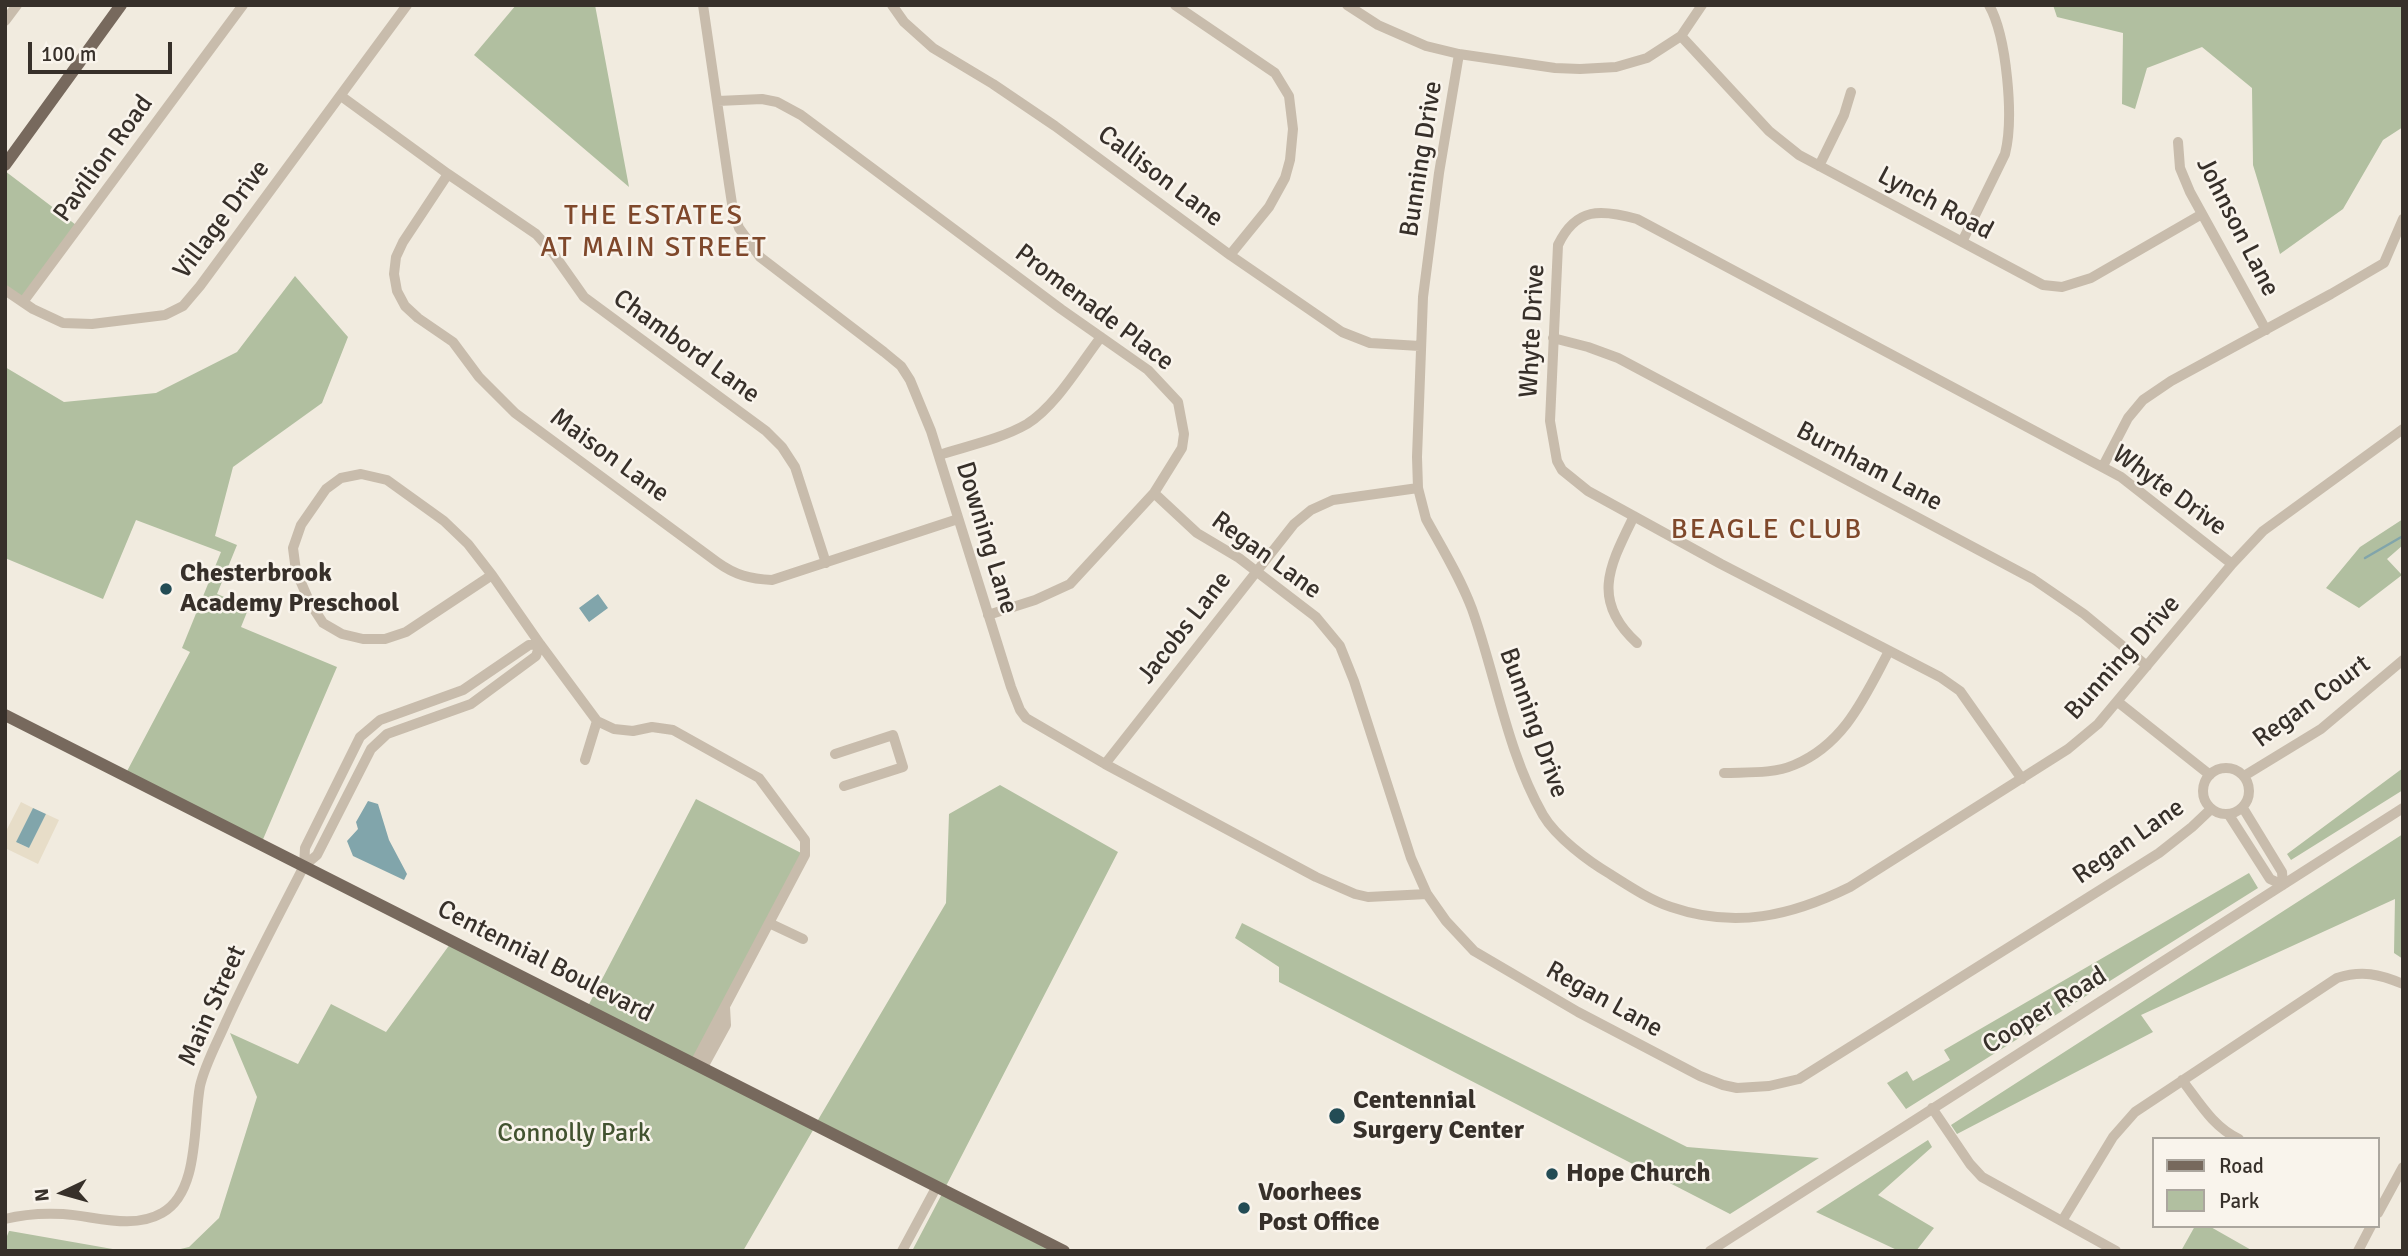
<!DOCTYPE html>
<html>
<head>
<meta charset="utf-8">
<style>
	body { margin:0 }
	#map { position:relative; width:2408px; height:1256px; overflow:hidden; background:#f1ebdf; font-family:Signika,sans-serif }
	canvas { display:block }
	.frame { position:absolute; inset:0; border:7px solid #37302a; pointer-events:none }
	.legend { position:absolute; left:2152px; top:1137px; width:228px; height:91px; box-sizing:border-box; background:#f9f4ec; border:2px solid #aba69e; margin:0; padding:9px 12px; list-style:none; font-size:21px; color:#37302a }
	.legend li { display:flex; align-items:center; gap:14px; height:35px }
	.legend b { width:35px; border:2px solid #aba69e }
	.north { position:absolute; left:28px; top:1158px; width:70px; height:70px; -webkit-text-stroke:5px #f9f4ec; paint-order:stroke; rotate:265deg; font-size:19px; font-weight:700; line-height:28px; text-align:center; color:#37302a }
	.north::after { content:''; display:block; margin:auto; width:24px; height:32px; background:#37302a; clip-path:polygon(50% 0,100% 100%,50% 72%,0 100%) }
	.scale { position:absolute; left:28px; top:42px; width:144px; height:32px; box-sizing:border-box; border:4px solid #37302a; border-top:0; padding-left:9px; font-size:21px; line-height:24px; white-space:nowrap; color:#37302a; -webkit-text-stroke:5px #f9f4ec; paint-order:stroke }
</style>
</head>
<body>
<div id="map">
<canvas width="2408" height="1256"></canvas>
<div class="frame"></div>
<ul class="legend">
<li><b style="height:9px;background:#77695d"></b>Road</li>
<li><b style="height:19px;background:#b1bfa0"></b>Park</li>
</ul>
<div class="north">N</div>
<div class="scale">100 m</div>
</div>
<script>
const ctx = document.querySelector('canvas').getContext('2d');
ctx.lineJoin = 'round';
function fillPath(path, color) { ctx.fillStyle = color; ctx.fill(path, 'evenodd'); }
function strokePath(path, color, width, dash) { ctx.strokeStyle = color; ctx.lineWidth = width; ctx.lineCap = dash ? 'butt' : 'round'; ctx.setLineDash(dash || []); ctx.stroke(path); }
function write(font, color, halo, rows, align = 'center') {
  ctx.font = font + ' Signika,sans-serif'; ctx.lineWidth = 5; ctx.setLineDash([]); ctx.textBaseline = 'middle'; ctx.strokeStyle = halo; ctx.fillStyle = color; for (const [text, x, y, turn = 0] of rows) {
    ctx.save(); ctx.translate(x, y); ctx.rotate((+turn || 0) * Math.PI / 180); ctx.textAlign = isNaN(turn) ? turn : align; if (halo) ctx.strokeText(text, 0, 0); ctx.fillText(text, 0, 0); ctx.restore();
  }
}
fillPath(new Path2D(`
	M516,5H595L629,187L474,55Z
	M2053,5H2403V127L2383,140L2343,209L2280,254L2253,165L2252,88L2202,47L2147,68L2135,109L2122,104L2123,33L2057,17Z
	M5,171L80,228L23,302L5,290Z
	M295,276L348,337L322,403L233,467L215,536L237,545L217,594L249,607L241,627L337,667L261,844L125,775L190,652L182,648L221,552L136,520L103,599L5,558V367L64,402L156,393L237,352Z
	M2403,519V545L2387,559L2402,575L2359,608L2326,588L2360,547Z
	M2403,768V790L2291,860L2287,854Z
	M1000,785L1118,852L944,1190L1063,1251H912L944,1190L816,1125L743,1251H172L189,1247L219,1218L257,1097L230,1033L298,1064L331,1004L386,1032L453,940L587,1008L696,799L805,855L695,1063L815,1125L946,903L949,814Z
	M2403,834V959L2394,953L2395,899L2141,1015L2153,1032L1957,1134L1951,1125Z
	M2249,873L2258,888L1906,1109L1887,1083L1907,1071L1913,1081L1950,1060L1944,1050Z
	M1242,923L1687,1147L1819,1158L1730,1214L1279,982V967L1235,938Z
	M1928,1140L1932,1147L1878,1195L1934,1228L1916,1251H1899L1816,1212Z
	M2195,1226H2209L2253,1251H2181Z
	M9,1231H10L124,1251H5V1241Z`), '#b1bfa0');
fillPath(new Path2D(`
	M21,802L33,808L16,842L29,848L46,814L59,820L38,864L5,848V833Z`), '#e7ddc8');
fillPath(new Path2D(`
	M598,594L608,608L589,622L579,608Z
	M368,801L378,804L389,840L407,874L404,880L353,856L347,841L358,829L356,822Z
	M33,808L46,814L29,848L16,842Z`), '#81a5ab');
strokePath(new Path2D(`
	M2365,558L2403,536`), '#81a5ab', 2.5);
strokePath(new Path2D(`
	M703,5L729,184L733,210L739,228L760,257L884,352L901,366L910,380L931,431L1011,687L1020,710L1026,718L1105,764L1316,877L1355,894L1368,897L1427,894
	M892,5L904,22L933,48L993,84L1055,126L1230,255L1342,332L1370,343L1420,346
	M1175,5L1275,73L1289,96L1293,129L1290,160L1285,178L1269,207L1230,255
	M1347,5L1378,25L1426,46L1459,54L1555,68L1580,69L1616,67L1647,58L1681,36L1702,5
	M5,21L17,5
	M1681,36L1769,131L1799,155L2043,285L2062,287L2091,278L2202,214
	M1459,54L1439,173L1423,297L1417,457L1418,488L1426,519C1442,548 1460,577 1472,609C1496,676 1507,752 1543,815C1556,837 1588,861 1610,874C1629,886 1650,900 1671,907C1735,929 1791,916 1850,887L2068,749L2098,724L2232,564L2263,531L2403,429
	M341,96L448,174L536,234L553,253L584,297L766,431L782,447L795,467L826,563
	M718,101L762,99L777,102L801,115L1061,309L1148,370L1178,402L1184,434L1182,448L1154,493L1070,584L1035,600L988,615
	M2178,142L2180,168L2190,192L2266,330
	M1819,166L1844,115L1851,92
	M448,174L403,242L396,257L394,274L397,291L405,306L418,318L453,342L479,377L515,413L717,562C735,575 750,579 772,580L958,519
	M1962,242L2005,154C2014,119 2007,37 1989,5
	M5,290L33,309L63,323L92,324L165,315L183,306L200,286L407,5
	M23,302L243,5
	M1553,338L1588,347L1618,358L2033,579L2084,614L2147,666
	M939,455C967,446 1001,439 1027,424C1056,406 1080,364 1101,337
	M2103,466L2128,418L2143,400L2171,381L2331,294L2384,263L2403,219
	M1154,493L1197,533L1239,558L1316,617L1340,646L1354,681L1411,858L1427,894L1446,921L1474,951L1578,1012L1700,1076L1723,1085L1737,1088L1769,1086L1799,1079L2159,853L2192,827L2211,809
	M1634,516C1610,565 1590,600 1637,643
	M492,575L406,632L385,639H363L342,634L323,623L310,603L296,571L293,548L301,525L326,489L341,478L361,474L387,480L444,521L468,544L492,575L540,644L597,721L614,729L633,731L652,727L673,730L759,778L805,840V855L695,1063
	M2118,702L2210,775
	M835,754L893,735L903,767L844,786
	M585,760L597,721
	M1105,764L1294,524L1311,510L1333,500L1418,488
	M2203 791a23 23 0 1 1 46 0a23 23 0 1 1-46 0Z
	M1724,773C1747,772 1773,774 1794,765C1845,744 1865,696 1889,651
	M2244,776L2321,729L2403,660
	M2022,779L1960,691L1940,677L1721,564L1588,491L1562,470L1557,461L1550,421L1558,245C1576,207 1601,209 1637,219L2121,477L2232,564
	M2229,815L2270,879L2283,885L2282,872L2243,808
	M769,923L803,939
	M703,1067L726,1025L725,1007
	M2182,1080C2199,1102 2213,1127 2239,1139
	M1932,1108L1970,1164L1982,1177L2116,1251
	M2378,1213L2403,1167
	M5,1219C24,1214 44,1213 63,1214C95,1216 132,1230 162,1213C200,1192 193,1123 200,1086C205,1064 217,1043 226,1022C250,969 278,917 304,866L317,855L371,749L387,734L471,704L536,656L540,644L529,645L463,690L380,720L360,737L305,848L304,866
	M2062,1221L2113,1137L2135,1112L2337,978C2362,970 2379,974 2403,984
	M902,1251L937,1186
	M1710,1251L2403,808
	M2358,1251L2371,1226`), '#c8bcac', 10);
strokePath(new Path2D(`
	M5,165L121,5
	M5,715L1064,1251`), '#77695d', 12);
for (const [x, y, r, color] of [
	[166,589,7,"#234c55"],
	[1337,1116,9,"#234c55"],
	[1552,1174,7,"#234c55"],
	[1244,1208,7,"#234c55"]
]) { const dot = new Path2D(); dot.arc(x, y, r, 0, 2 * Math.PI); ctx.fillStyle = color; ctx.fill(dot); strokePath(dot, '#f9f4ec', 2.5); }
write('26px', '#37302a', '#f9f4ec', [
	["Pavilion Road",104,159,-54],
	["Bunning Drive",1422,159,-81],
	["Callison Lane",1160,177,37],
	["Lynch Road",1935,204,28],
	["Village Drive",222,220,-53],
	["Johnson Lane",2237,227,63],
	["Promenade Place",1094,308,37],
	["Whyte Drive",1533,331,-87],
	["Chambord Lane",686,347,36],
	["Maison Lane",609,456,36],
	["Burnham Lane",1869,467,28],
	["Whyte Drive",2169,491,36],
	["Downing Lane",986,538,73],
	["Regan Lane",1266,556,36],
	["Jacobs Lane",1185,628,-52],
	["Bunning Drive",2123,658,-48],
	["Regan Court",2312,702,-36],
	["Bunning Drive",1533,723,70],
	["Regan Lane",2129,842,-35],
	["Centennial Boulevard",545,962,27],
	["Regan Lane",1604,1000,29],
	["Main Street",213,1006,-66],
	["Cooper Road",2045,1011,-32]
]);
write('bold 26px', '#37302a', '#f9f4ec', [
	["Chesterbrook",180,574],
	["Academy Preschool",180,604],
	["Centennial",1353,1101],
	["Surgery Center",1353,1131],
	["Hope Church",1566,1174],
	["Voorhees",1258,1193],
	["Post Office",1258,1223]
], 'left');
write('26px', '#425330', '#f9f4ec', [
	["Connolly Park",574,1134]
]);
ctx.letterSpacing = '2px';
write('28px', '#7f482b', '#f9f4ec', [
	["THE ESTATES",654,217],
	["AT MAIN STREET",654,249],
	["BEAGLE CLUB",1767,531]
]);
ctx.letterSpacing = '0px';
</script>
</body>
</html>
